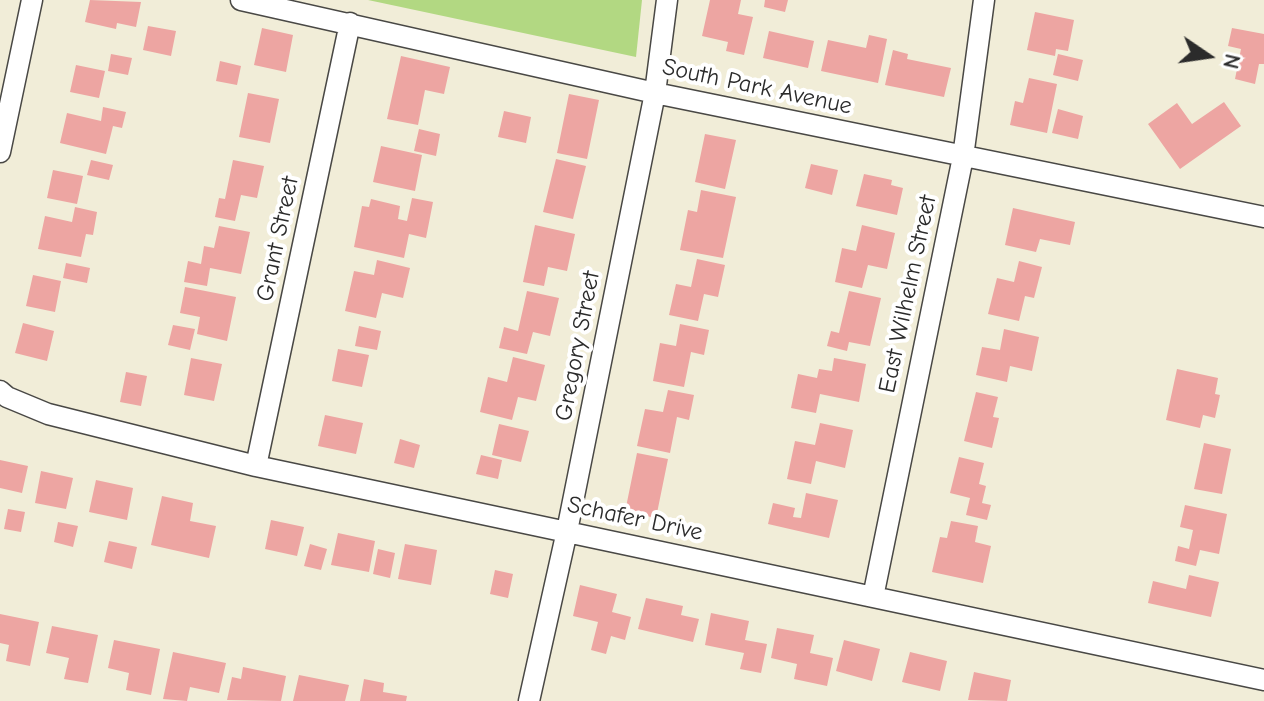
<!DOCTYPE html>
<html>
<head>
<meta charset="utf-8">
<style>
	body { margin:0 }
	#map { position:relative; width:1264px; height:701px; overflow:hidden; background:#f1edd8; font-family:"Comic Neue",sans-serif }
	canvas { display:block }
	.north { position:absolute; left:1168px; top:16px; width:80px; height:80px; -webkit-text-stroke:6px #fff; paint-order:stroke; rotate:103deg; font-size:22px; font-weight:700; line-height:32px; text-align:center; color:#2b2b2b }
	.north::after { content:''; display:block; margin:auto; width:28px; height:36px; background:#2b2b2b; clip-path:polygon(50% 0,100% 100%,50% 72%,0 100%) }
</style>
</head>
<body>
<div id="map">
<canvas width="1264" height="701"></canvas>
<div class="north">N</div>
</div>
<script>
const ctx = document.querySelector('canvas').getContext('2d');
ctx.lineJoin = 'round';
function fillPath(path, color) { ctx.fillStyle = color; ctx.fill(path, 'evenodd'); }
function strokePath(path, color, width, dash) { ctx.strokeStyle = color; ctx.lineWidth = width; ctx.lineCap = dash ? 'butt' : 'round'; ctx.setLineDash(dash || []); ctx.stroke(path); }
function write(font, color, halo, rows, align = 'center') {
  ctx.font = font + ' "Comic Neue",sans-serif'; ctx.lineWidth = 8; ctx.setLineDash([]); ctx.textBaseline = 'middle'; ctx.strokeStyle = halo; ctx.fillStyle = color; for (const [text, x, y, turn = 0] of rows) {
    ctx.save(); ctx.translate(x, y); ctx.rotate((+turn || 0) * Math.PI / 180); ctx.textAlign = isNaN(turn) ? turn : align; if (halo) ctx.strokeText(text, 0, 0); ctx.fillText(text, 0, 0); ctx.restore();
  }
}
fillPath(new Path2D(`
	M368,0H642L636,57Z`), '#b2d882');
fillPath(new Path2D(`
	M90,0L141,2L136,27L117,23L116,29L85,22Z
	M710,0H741L738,14L753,17L744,55L726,51L728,42L702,36Z
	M765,0H788L785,12L764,7Z
	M1035,12L1074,20L1068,51L1056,49L1055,56L1027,50Z
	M148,26L176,31L171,56L143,50Z
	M262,28L293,35L286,72L254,65Z
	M1232,28L1264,34V64H1259L1255,84L1235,79L1241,49L1228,46Z
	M769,31L814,41L808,68L763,58Z
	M869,35L887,39L878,83L821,71L828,40L866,48Z
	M893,50L908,54L907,59L951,68L944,97L885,85Z
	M111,54L132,58L128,75L108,71Z
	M1058,54L1083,60L1078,81L1053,75Z
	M401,56L450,67L444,94L425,90L418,125L387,119Z
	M220,61L241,66L237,85L216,81Z
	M76,65L105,71L99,98L70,92Z
	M1029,78L1057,84L1047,133L1010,125L1015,101L1023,103Z
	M248,93L279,99L270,143L239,137Z
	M569,94L599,100L587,159L557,153Z
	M1224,102L1241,126L1180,169L1148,124L1177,103L1192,124Z
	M103,107L126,112L122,128L113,126L106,154L60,143L67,113L101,121Z
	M1058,109L1083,116L1078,139L1052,133Z
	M504,111L531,117L526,143L498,137Z
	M419,129L440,134L436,156L414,151Z
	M705,134L736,140L725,189L695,182Z
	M381,146L422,155L415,191L373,182Z
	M556,159L586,166L573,219L543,212Z
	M91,160L113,165L109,180L87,175Z
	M233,160L264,166L257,198L241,195L235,221L215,217L219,198L225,199Z
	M811,164L838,170L832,195L805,188Z
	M53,170L83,176L77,204L47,198Z
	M864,174L892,180L891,185L903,188L897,215L856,206Z
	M701,190L736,197L723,258L680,250L688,210L697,212Z
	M412,198L433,202L426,238L409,234L404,258L354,247L362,206L369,207L371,199L400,206L398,219L407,221Z
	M75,207L97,212L93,235L86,234L81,257L38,249L45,216L72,222Z
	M1013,208L1075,222L1070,245L1040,239L1036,252L1005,245Z
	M535,225L575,234L567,271L548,267L544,286L523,282Z
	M862,225L895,233L887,269L868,265L862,288L835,282L842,248L856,251Z
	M219,226L250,232L241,274L210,268L207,286L184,282L188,261L201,264L204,246L214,248Z
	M697,259L725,265L718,297L704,294L698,321L669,315L676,284L691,287Z
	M377,260L410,268L403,298L382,293L376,318L345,311L354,271L374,275Z
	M1019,261L1042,267L1034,298L1025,296L1019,321L988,314L997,278L1014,282Z
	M66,263L90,268L87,283L63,278Z
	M33,275L61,281L55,312L26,306Z
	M185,287L236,297L227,341L197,334L200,317L180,313Z
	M527,291L559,298L550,336L533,332L527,354L499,348L504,327L518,331Z
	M849,291L881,298L870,346L849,342L847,351L827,346L831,331L839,333Z
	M23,323L54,331L47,361L15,353Z
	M680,324L709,330L704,355L691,352L684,387L653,381L660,343L676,346Z
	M173,325L195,329L190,350L168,345Z
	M359,326L381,331L377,350L355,346Z
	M1004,329L1039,337L1032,371L1010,366L1007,382L976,375L982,347L1000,350Z
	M338,349L369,355L362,387L332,381Z
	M513,357L545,365L536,401L518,397L512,420L480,412L488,377L507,382Z
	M191,358L222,364L214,401L184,395Z
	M834,358L866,364L859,402L820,394L816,413L791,408L798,374L817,378L819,369L832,371Z
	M1177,369L1218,378L1215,394L1220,395L1215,418L1203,415L1200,428L1166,420Z
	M126,372L147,376L141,406L120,402Z
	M668,390L694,395L689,420L677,417L670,453L637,446L645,409L663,412Z
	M976,392L998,397L993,417L999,418L992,448L964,441Z
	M325,415L363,423L356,454L318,446Z
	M820,423L853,430L845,468L816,461L811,484L787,479L795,441L815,445Z
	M499,424L529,431L521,462L492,455Z
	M400,439L420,445L414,468L394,463Z
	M1204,443L1231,449L1222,494L1194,489Z
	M637,453L668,459L656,518L625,512Z
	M481,455L502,460L498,479L476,474Z
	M959,457L984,463L979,484L986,486L982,503L991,505L987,520L966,515L970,498L950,493Z
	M0,460L28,466L22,493L0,488Z
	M41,471L73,478L66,509L35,503Z
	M96,480L133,488L127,520L89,512Z
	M806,493L838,500L829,538L768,524L773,503L795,508L793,517L801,518Z
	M162,496L193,503L190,521L216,526L209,558L151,545Z
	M1185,505L1227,514L1219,554L1200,550L1196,566L1175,561L1178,546L1189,549L1193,530L1180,527Z
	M8,509L25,512L21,532L4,529Z
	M271,520L304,527L297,556L265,549Z
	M951,521L978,526L975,542L991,546L983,583L932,572L940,537L947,538Z
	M58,522L78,526L73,547L54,542Z
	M338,533L375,541L369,572L331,565Z
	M109,541L137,547L132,569L104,562Z
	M310,544L327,549L321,570L304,566Z
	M405,544L437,550L431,585L398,579Z
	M378,549L395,553L390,578L373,574Z
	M495,570L513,574L508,598L490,594Z
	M1189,575L1219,582L1211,617L1148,603L1153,581L1186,589Z
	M580,585L617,594L612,612L631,617L625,640L611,636L606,654L591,650L598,622L573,616Z
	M646,598L683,606L681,615L699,619L693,642L638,629Z
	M711,613L749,621L745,640L767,644L761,673L740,669L744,653L705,645Z
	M0,614L39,622L30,666L6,661L9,645L0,643Z
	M52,626L98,635L88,683L64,679L69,658L46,653Z
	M777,628L814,635L810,653L833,658L827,686L794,679L797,664L771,658Z
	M114,640L160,649L151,695L126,690L129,673L108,668Z
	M844,640L880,649L872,681L836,671Z
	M173,652L226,663L219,693L190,687L187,701L163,699Z
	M910,652L947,661L940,691L902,682Z
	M243,667L286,676L281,701L227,700L232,677L241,679Z
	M974,672L1011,680L1007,701L968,700Z
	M299,675L349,685L345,701H293Z
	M364,679L384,683L383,692L407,696L406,701H360Z`), '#eda5a2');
const street = new Path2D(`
	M241,0L655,93L1264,217
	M0,152L32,0
	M0,391L7,397L48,414L256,466L1264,680
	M256,466L350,23
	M873,597L963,157L984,0
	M529,701L567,531L655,93L667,0`);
strokePath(street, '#494845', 23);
strokePath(street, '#fff', 20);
write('24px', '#2b2b2b', '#fff', [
	["South Park Avenue",757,87,12],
	["Grant Street",278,239,-78],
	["East Wilhelm Street",908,294,-78],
	["Gregory Street",578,346,-79],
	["Schafer Drive",635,519,12]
]);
</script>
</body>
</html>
